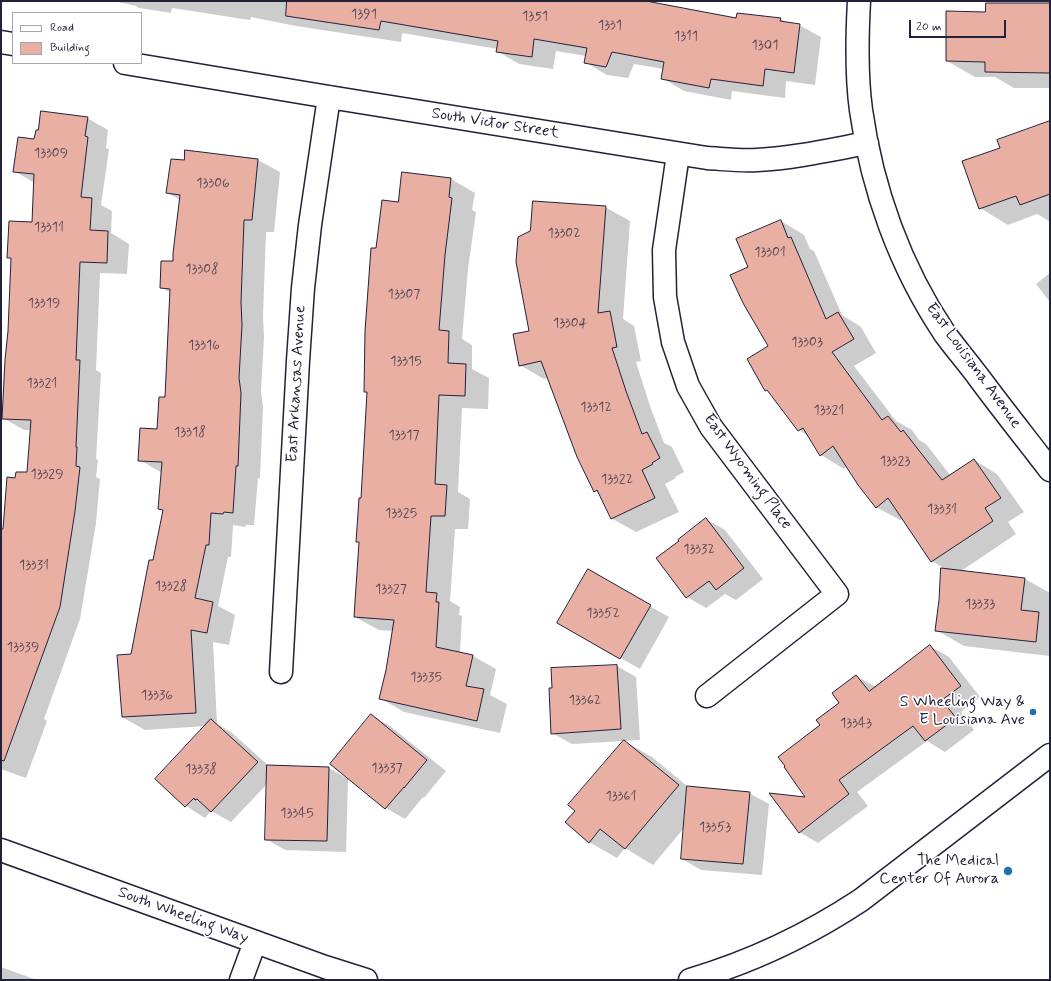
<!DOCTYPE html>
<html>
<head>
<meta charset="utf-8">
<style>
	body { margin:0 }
	#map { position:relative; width:1051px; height:981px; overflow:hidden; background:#fff; font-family:Mynerve,sans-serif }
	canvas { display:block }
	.frame { position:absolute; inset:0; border:2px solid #22223b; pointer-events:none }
	.legend { position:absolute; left:12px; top:12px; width:130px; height:52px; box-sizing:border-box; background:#fff; border:1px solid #a7a7b1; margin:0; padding:5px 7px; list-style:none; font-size:12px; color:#22223b }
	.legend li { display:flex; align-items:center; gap:8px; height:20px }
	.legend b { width:20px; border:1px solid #a7a7b1 }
	.scale { position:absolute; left:909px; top:20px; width:97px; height:18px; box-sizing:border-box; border:2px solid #22223b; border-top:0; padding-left:5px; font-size:12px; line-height:14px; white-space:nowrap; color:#22223b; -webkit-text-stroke:3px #fff; paint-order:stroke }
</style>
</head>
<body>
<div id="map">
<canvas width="1051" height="981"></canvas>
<div class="frame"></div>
<ul class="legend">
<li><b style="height:5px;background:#fff"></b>Road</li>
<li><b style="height:11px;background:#e8afa2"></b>Building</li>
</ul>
<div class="scale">20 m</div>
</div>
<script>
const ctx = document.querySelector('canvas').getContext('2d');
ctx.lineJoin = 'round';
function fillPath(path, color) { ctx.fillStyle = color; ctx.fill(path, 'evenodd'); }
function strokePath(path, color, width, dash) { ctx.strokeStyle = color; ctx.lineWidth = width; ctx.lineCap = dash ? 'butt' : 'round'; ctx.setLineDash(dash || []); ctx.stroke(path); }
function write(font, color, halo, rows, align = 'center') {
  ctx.font = font + ' Mynerve,sans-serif'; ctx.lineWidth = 3.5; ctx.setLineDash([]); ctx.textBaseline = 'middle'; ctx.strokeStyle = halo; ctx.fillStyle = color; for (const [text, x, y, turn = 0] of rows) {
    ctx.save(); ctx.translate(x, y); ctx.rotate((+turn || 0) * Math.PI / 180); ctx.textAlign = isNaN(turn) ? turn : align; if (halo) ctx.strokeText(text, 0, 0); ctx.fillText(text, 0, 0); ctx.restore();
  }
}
fillPath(new Path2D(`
	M114,1H636L737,19H780L788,23L799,25L821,37L815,85L786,81L785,98L732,91L731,100L684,91L662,78L664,69L634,64L628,78L607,75L585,62L586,56L556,51L553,69L519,64L497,51L498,49L402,33L401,42L296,26L251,17L250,20L172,8L171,13L139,8L136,6Z
	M1050,4V88H1014L995,77H975L947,61L986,13Z
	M87,118L108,130L106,148L109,149L101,205L112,211L111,233L129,244L127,274L100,273L96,370L101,373L96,459L98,460L96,477L100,479L96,523L80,619L44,719L47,721L26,778L1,769V530L4,531L16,479L28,474L31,430H24L3,418L9,331L12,259L8,257L33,223L35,183L14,171L35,141Z
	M1050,122V220L1049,221L1037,214L1008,225L980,208L1001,149Z
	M258,160L280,172L274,232H266L263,315L264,338L261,391L263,407L260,478H258L254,525H246L245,527L233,525L231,557H228L218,606L235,615L229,645L213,642L217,724L231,732L269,766L329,768L348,779L346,852L285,850L266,839L268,783L231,822L211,811L205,818L186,806L156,779L206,726L145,730L122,717L132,655L164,511L159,509L162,473L140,460L158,430L166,398L171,293L161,287L174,262L181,200L167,193L185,161Z
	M403,173L451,179L475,193L472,210L476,212L468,269L462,339L472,345V369L489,378L488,409L462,408L458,492L470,499L468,529H455L450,601L460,607L459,615L462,616L460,653L473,656L496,669L490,695L507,704L500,733L404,712L380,698L387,670L393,631L379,630L355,617L360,543L357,541L362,499L367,393L365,391L377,249L399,203Z
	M605,207L630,221L623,319L634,326L641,361L636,362L650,406L664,443L672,447L684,472L675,477L676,478L665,484L679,512L636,532L611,518L600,494L595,491L548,378L544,379L520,365L531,332Z
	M781,221L804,235L810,249L814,251L842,315L861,327L876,353L854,366L896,421L912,430L919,440L926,444L950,475L974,460L997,474L1024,512L1008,522L1016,534L961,571L1025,579L1050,593V656L964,646L936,630L940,600L942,567L932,561L903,518L900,520L876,507L847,466L844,469L821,455L808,436L799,430L770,393L766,390L770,347L749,268Z
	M1050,273V302L1036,284Z
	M706,519L725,530L763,579L736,600L725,594L706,608L687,597Z
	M588,571L669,617L640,669L559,623Z
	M930,646L949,657L980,697L961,712L974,730L945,752L927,741L857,792L868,806L818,843L799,832L807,798L821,725L840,703L856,676L876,687Z
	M617,666L636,677L640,740L572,744L552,733Z
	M371,715L390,726L446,771L424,798L423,797L405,819L386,808L331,763Z
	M624,741L652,757L688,787L749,793L769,804L762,875L701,870L682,859L684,828L653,865L625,848L617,858L589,842L577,811Z
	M1,967L37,980H1Z`), '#0003');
const building = new Path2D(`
	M287,1H646L736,18L737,13L781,18L780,21L800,24L794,73L765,69L763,86L711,79L709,88L661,79L664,62L612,52L606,67L584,63L587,48L534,39L532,57L496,52L498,41L381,21L379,30L286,16Z
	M986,3H1050V73L985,72V62L946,61V11L985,12Z
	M41,111L88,117L85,136L88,137L81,197L92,198L90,230L108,231L107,263L80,262L76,360H80L76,447H77L76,466L80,467L75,511L60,607L4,761L1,760V529H3L7,477L15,478L16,472H27L31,420L2,419L5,360L8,331L11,258H7L9,221L32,222L34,174L13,172L18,137L34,139L36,130H38Z
	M1050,121V194L1020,205L1016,196L979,209L962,161L1000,148L997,140Z
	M185,150L258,159L252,220H244L241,302L242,325L239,378L241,393L238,466H236L233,513L224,512L223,514L211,513L209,545H206L195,598L213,602L207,633L191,630L196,713L122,717L117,655L131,654L149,560H153L163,510L158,509L162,462L138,461L140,428L157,429L159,397H165L170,289L160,288L161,261H173V253L180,195L166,193L171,159L184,160Z
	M402,172L451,178L449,197L452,198L445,255L439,330L449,331L448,363L466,364L465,396L439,395L435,484L447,485L445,516H431L426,592L437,593L436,602H439L436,647L473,655L466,686L484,689L477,721L379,699L386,670L394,620L354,617L359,542H356L358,513L359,498H361L367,392H364L365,331L371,248H376L382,200L398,202Z
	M533,201L606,206L598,313L610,311L617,347L612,348L626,391L642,434L647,432L660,458L652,463L653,464L642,470L655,498L611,519L597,490L594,492L577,457L541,361L519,366L513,334L529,331L516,262L518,237L530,231Z
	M781,220L788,238L791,237L826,319L838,312L854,339L832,352L882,420L888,416L901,432L903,430L942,480L974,459L1001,498L985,508L993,521L931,562L888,498L876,508L858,485L833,446L820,456L803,428L798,431L767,390L765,391L747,359L768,346L743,303L730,275L748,267L736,239Z
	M706,518L744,568L716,590L709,581L686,598L656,558L679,541L678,540Z
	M941,568L1025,578L1021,610L1039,612L1036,642L935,631L939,600Z
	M588,569L651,605L620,659L557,623Z
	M930,645L961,686L942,700L956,718L925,741L913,726L839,780L849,794L799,833L769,793L805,797L784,767L785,766L778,757L820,725L816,720L839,703L832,693L856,675L869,691Z
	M617,665L621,729L551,734L549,688H552L551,668Z
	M371,714L427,760L404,788V787L385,809L330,764Z
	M211,719L258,762L211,812L197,799L195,800L194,798L185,807L155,779Z
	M624,740L679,785L625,849L600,829L589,843L565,822L575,811L568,805Z
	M267,765L329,767L327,841L265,840Z
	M687,786L750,792L743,864L681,859Z`);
fillPath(building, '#e8afa2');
strokePath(building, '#22223b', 1);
const street = new Path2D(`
	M859,1C857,37 856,74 861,110C872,189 900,267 945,334C956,349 969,364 980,379C1003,410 1027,440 1050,470
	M1,42L13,44
	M125,63L329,97L707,158C724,159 740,161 757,160C794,158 830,150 867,143
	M678,154L664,250L665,297L673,342L688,386L711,427L837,594L707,696
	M281,672L298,361L303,288L310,225L329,97
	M241,980L255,942`);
const secondary = new Path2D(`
	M1,850L325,967L366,980
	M690,980C751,962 808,935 861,900L1050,755`);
strokePath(street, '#22223b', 25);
strokePath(secondary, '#22223b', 25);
strokePath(street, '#fff', 22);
strokePath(secondary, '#fff', 22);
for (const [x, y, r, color] of [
	[1033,712,4,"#1f6fb2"],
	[1008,871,5,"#1f6fb2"]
]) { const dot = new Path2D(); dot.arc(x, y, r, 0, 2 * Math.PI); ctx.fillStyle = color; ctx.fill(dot); strokePath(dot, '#fff', 1.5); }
write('14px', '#544555', null, [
	["1391",364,15],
	["1351",535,17],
	["1331",610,26],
	["1311",686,37],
	["1301",765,46],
	["13309",51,154],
	["13306",213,184],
	["13311",49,228],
	["13302",564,234],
	["13301",770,253],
	["13308",202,270],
	["13307",404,295],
	["13319",44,304],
	["13304",570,324],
	["13303",807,343],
	["13316",204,346],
	["13315",406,362],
	["13321",42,384],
	["13312",596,408],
	["13321",829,411],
	["13318",190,433],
	["13317",404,436],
	["13323",895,462],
	["13329",47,475],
	["13322",617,480],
	["13331",942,510],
	["13325",401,514],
	["13332",699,550],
	["13331",34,566],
	["13328",171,587],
	["13327",391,590],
	["13333",980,605],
	["13352",603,614],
	["13339",23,648],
	["13335",426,678],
	["13336",157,696],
	["13362",585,701],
	["13343",856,724],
	["13337",387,769],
	["13338",201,770],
	["13361",621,797],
	["13345",297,814],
	["13353",715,828]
]);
write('16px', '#22223b', '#fff', [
	["South Victor Street",495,124,9],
	["East Louisiana Avenue",973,366,54],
	["East Arkansas Avenue",297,384,-87],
	["East Wyoming Place",747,472,54],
	["South Wheeling Way",183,916,20]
]);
write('16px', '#22223b', '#fff', [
	["S Wheeling Way &",1025,703],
	["E Louisiana Ave",1025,721],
	["The Medical",999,862],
	["Center Of Aurora",999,880]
], 'right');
</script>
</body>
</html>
